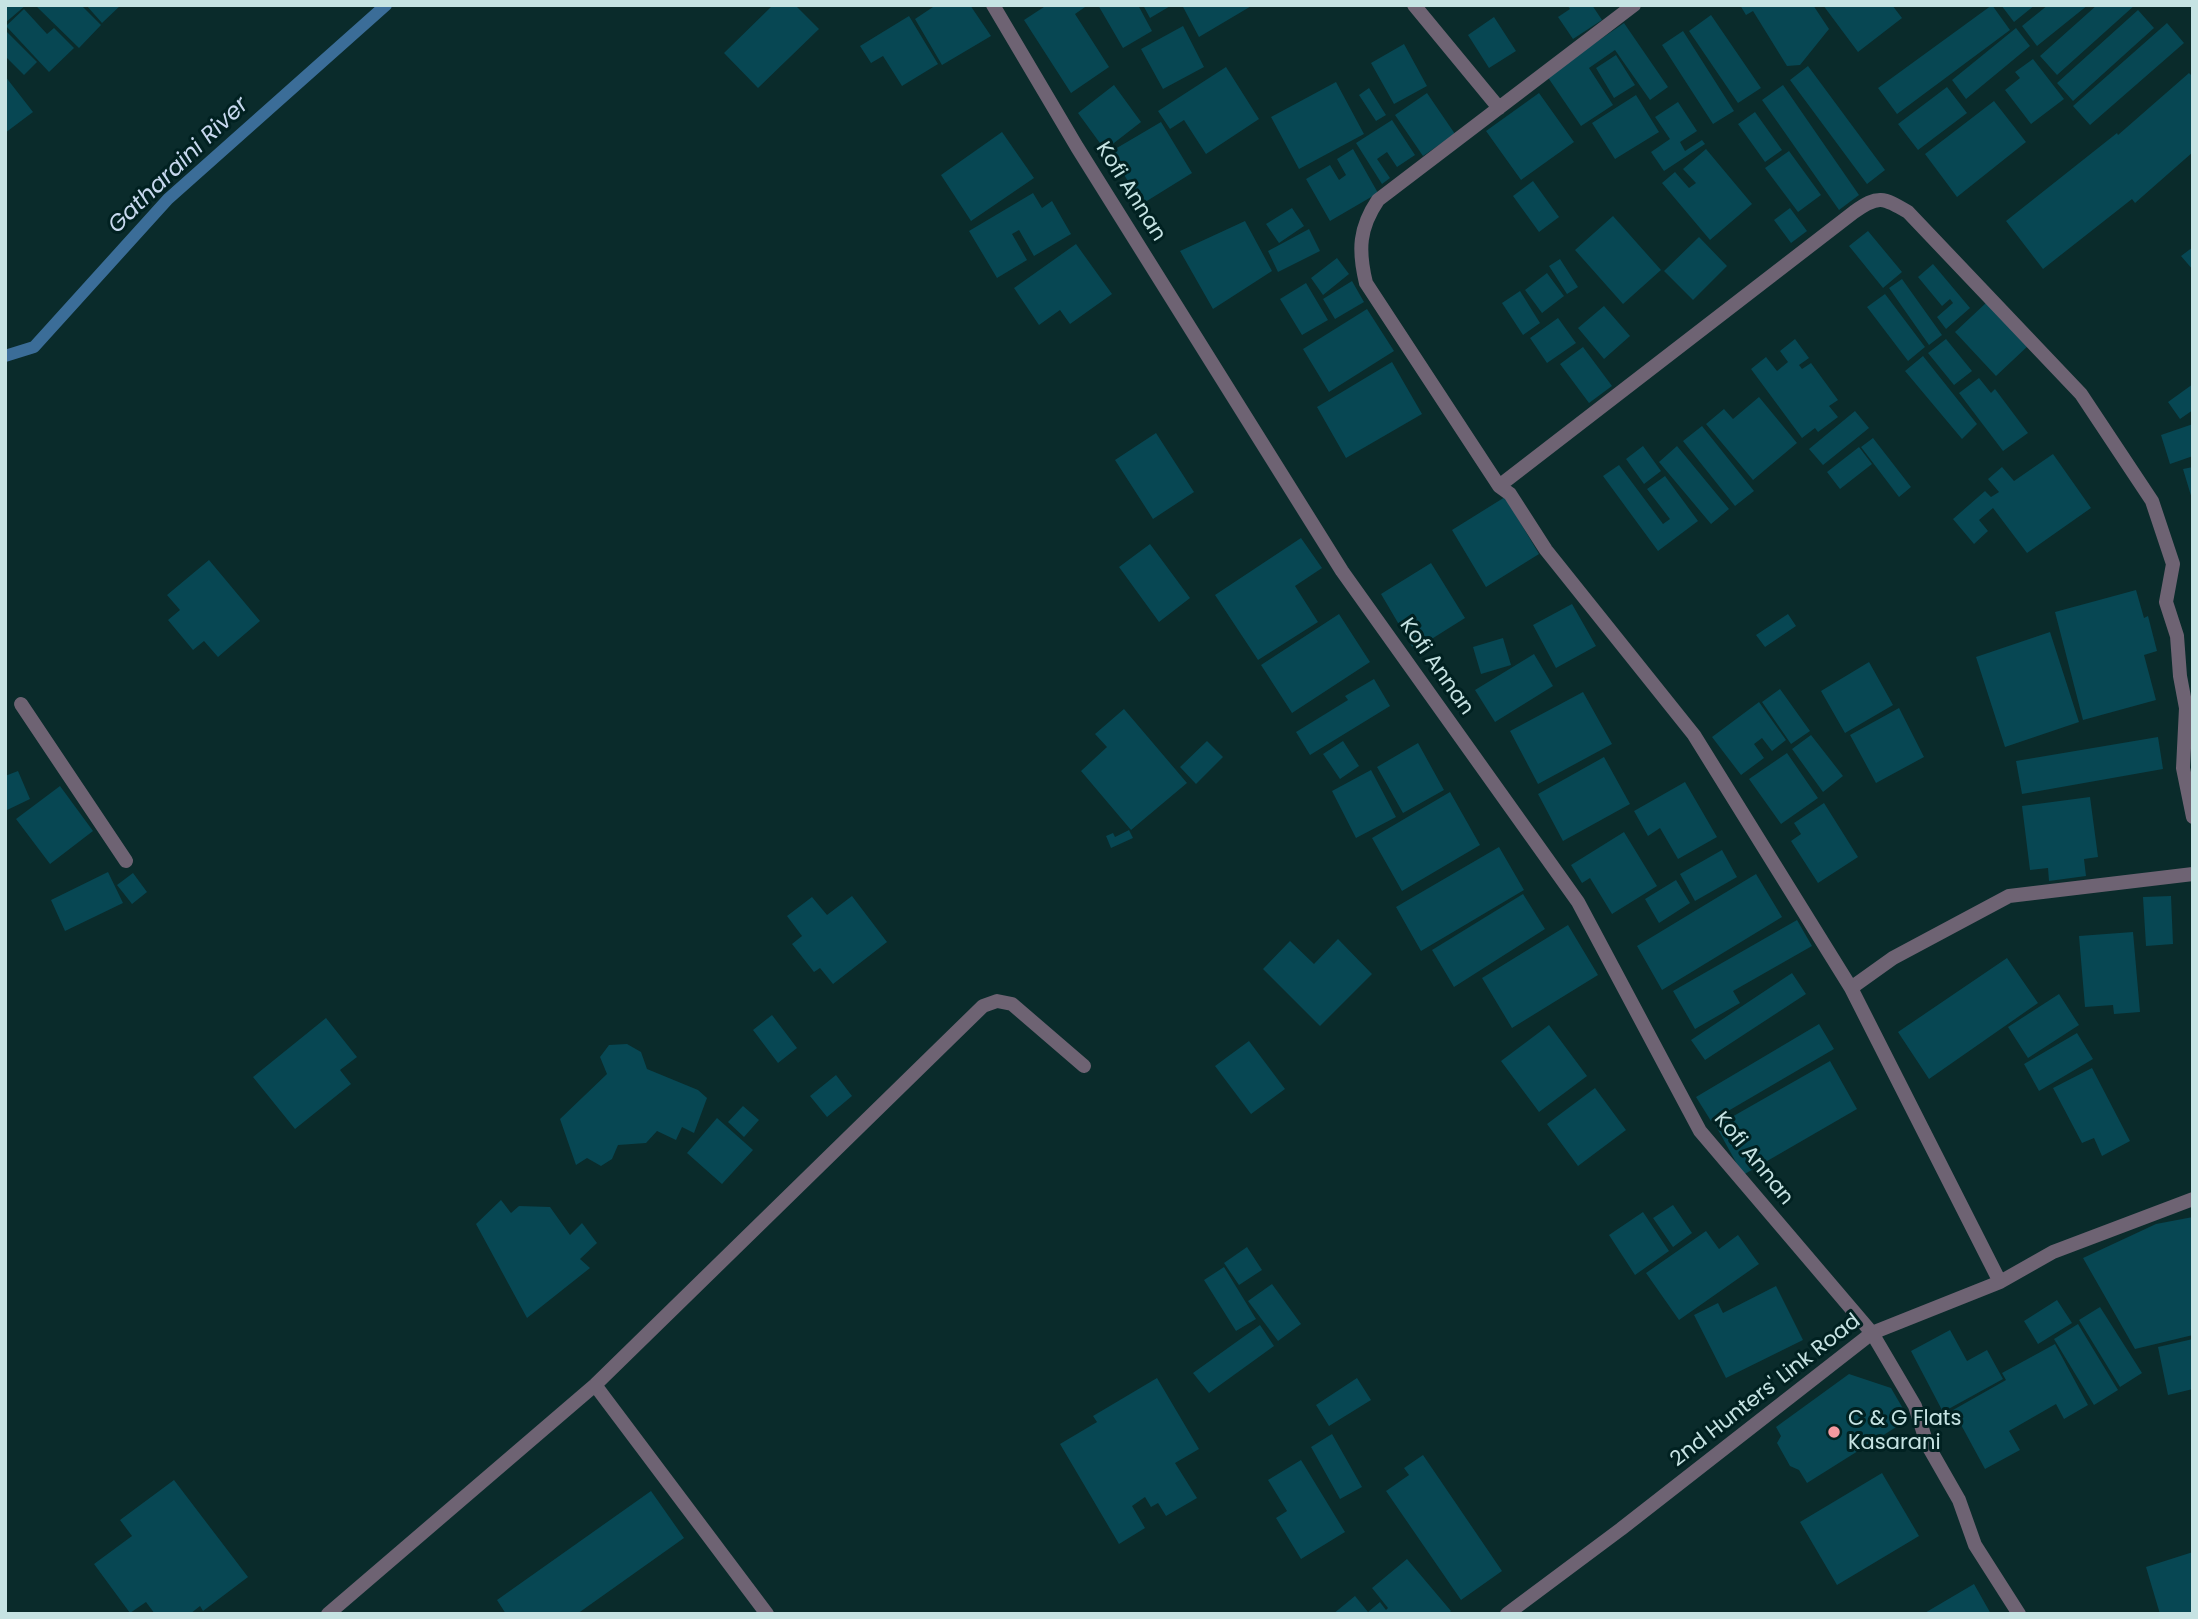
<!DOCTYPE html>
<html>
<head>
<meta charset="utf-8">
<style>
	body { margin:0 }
	#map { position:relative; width:2198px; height:1619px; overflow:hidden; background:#0a2b2b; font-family:Poppins,sans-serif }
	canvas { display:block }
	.frame { position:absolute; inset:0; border:7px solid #c6e3e3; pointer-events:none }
</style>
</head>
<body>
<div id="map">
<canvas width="2198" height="1619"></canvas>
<div class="frame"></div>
</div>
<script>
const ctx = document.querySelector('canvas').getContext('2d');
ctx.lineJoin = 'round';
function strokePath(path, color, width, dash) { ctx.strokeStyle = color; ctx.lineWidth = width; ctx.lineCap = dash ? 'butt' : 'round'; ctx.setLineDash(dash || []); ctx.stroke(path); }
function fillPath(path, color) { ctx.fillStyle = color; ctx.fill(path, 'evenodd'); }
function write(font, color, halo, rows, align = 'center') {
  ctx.font = font + ' Poppins,sans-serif'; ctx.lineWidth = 6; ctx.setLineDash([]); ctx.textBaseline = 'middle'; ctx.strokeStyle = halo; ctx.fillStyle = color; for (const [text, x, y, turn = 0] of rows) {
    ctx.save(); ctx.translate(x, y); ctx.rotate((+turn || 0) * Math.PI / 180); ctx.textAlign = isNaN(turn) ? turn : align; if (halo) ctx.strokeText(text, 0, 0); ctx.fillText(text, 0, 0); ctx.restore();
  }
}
strokePath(new Path2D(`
	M5,356L34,347L168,199L386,5`), '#3b6d98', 12);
fillPath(new Path2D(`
	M5,5H26L5,23Z
	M35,5H81L101,25L79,48Z
	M86,5H121L102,23Z
	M773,5H795L819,29L758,88L724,53Z
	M936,5H970L991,36L942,65L915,19Z
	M1047,5H1088L1075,14L1109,67L1071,93L1024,20Z
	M1098,5H1138L1152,31L1123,48Z
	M1143,5H1172L1150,18Z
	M1182,5H1253L1199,37Z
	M1567,5H1592L1602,20L1573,39L1558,17L1570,9Z
	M1740,5H1813L1829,29L1800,65L1787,66L1753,11L1746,15Z
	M1823,5H1892L1902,18L1858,52Z
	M1992,5L2010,30L1897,114L1878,88Z
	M2001,5H2035L2014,22Z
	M2048,5H2088L2037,46L2022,26Z
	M2097,5H2135L2057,75L2040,56Z
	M24,9L47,34L54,28L74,48L49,72L6,26Z
	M2138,10L2154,28L2073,101L2057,83Z
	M1711,15L1761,88L1738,103L1689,31Z
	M909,16L938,64L902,86L883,56L871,63L860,46Z
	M1494,17L1516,51L1489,68L1468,35Z
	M1624,23L1668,87L1650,100L1615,50L1589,68L1613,105L1581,126L1547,76Z
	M2167,23L2184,43L2090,125L2073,106Z
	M1183,26L1204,67L1163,89L1141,49Z
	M2016,28L2030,46L1966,99L1952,80Z
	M5,30L37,62L24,75L5,56Z
	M1683,31L1734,111L1713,124L1662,45Z
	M1404,44L1427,86L1394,104L1371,63Z
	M1616,55L1635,85L1614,98L1596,68Z
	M2033,59L2064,99L2031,124L2005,90L2020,78L2015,72Z
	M1808,66L1885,170L1867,184L1790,80Z
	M1226,67L1259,119L1206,154L1184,120L1170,129L1158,111Z
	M2189,73L2193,77V152L2135,203L2132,199L2043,269L2006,221L2117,133L2118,135Z
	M5,76L33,112L5,133Z
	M1336,82L1364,134L1299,169L1271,117Z
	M1114,85L1141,122L1105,150L1078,113Z
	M1783,85L1859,195L1839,210L1762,100Z
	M1947,87L1967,113L1918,150L1898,124Z
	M1369,88L1386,115L1376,121L1359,95Z
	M1427,93L1455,134L1423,156L1395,115Z
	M1539,93L1574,142L1521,180L1486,131Z
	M1636,95L1659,132L1615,159L1592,123Z
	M1994,101L2026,142L1957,197L1925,154Z
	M1678,102L1697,131L1680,142L1685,151L1702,140L1705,144L1664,171L1651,152L1670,139L1655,117Z
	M1755,112L1782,150L1765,162L1738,124Z
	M1392,120L1415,155L1397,167L1387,152L1377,159L1390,178L1382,184L1356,143Z
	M1161,122L1192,173L1142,204L1110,152Z
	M1002,132L1034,178L971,221L941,175Z
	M1353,149L1378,193L1330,221L1306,179L1330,165L1339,180L1346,175L1337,159Z
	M1706,149L1752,204L1710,240L1662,183L1675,172L1689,188L1696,183L1683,169Z
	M1789,151L1821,195L1798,212L1765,168Z
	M1533,181L1559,217L1539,232L1513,196Z
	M1033,193L1042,208L1052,201L1071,234L1034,256L1019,230L1012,234L1027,260L997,278L969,231Z
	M1292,208L1304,226L1279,243L1266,224Z
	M1790,208L1807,231L1791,243L1774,220Z
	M1613,216L1661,270L1623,304L1575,250Z
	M1245,221L1272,271L1213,309L1180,251Z
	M1309,229L1320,251L1278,272L1268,251Z
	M1868,231L1902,272L1883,288L1849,246Z
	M1699,237L1727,266L1693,300L1664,271Z
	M1076,244L1112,294L1070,324L1060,310L1039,325L1014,288Z
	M2193,247V270L2181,256Z
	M1337,258L1349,274L1323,295L1311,278Z
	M1560,259L1578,287L1567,294L1549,266Z
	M1933,264L1970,308L1946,329L1937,317L1953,303L1950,299L1942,306L1918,277Z
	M1547,273L1564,296L1542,313L1525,290Z
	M1902,279L1942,335L1929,345L1889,288Z
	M1352,281L1364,302L1335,319L1323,299Z
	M1306,283L1328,320L1302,335L1280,299Z
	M1520,291L1540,323L1523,335L1502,303Z
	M1885,294L1925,347L1908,361L1867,307Z
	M1987,302L2029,345L1996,376L1955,332Z
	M1604,306L1630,336L1604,359L1578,328Z
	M1367,309L1394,351L1329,392L1303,349Z
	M1558,318L1576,343L1547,363L1530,338Z
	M1795,339L1809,358L1799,365L1802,369L1811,363L1838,400L1829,406L1838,417L1818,432L1815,428L1802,438L1751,369L1766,357L1777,371L1788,362L1780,351Z
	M1946,339L1972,371L1954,385L1928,353Z
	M1583,347L1612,386L1589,403L1560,364Z
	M1923,356L1977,424L1962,439L1905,371Z
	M1392,362L1422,414L1346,458L1317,407Z
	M1979,378L1991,393L1995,389L2028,433L2003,451L1959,393Z
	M2193,384V410L2180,419L2168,402Z
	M1759,397L1797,443L1753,480L1706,424L1724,409L1733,419Z
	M1855,411L1869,428L1823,465L1809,449Z
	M2193,424V456L2170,464L2161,435Z
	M1702,426L1754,491L1735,506L1683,441Z
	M1156,433L1194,492L1153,519L1115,460Z
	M1873,438L1911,487L1899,497L1861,447Z
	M1643,446L1661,471L1644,484L1626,459Z
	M1677,446L1729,509L1711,524L1659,462Z
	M1859,447L1872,464L1840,489L1827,472Z
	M2053,454L2091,508L2027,553L1993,508L1979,520L1988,531L1974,544L1953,519L1985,491L1991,497L1999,492L1988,479L2002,467L2014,481Z
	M1619,465L1663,524L1670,519L1647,489L1665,476L1698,521L1658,551L1603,476Z
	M2193,467V499H2192L2183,469Z
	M1505,497L1539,554L1486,587L1452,530Z
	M1301,538L1322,568L1295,586L1318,622L1258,660L1215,595Z
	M1150,544L1190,598L1159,622L1119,567Z
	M209,560L260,621L218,657L204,641L193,650L168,620L180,610L167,595Z
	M1431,563L1465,618L1414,650L1381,594Z
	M2136,590L2144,618L2148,616L2157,651L2144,655L2156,700L2083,720L2055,612Z
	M1572,604L1596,646L1556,668L1533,625Z
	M1339,614L1370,662L1292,713L1261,665Z
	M1788,614L1796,626L1765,647L1756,635Z
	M2050,632L2079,722L2005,747L1976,657Z
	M1503,638L1511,665L1481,674L1473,647Z
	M1534,654L1553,686L1495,722L1475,690Z
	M1869,662L1893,705L1845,733L1821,691Z
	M1374,679L1390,706L1310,755L1296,732L1348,700L1345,696Z
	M1780,689L1810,731L1791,744L1762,702Z
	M1583,692L1612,744L1538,784L1510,731Z
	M1759,702L1786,740L1772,751L1762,738L1754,744L1764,758L1741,775L1712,737Z
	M1899,708L1924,757L1876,783L1850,735Z
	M1124,709L1187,783L1131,830L1081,771L1107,747L1095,734Z
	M1811,735L1843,776L1823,792L1792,749Z
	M2158,737L2163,769L2022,794L2016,761Z
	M1207,741L1223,757L1196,784L1180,767Z
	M1343,741L1359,766L1340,779L1323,754Z
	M1418,743L1444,790L1403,813L1377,767Z
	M1787,753L1818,798L1781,824L1749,779Z
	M1604,757L1630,804L1563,841L1538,794Z
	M1371,770L1396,817L1356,838L1332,791Z
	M18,771L30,799L5,811V776Z
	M1685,782L1717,837L1678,859L1660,828L1648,836L1634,811Z
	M60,786L93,831L50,864L16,819Z
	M1450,792L1480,845L1402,891L1372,838Z
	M2090,797L2098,857L2084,859L2086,876L2049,881L2048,868L2030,870L2022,806Z
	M1824,803L1858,857L1818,883L1791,841L1801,834L1794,823Z
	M1129,830L1133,838L1111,848L1106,836L1113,833L1115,837Z
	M1624,832L1657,886L1612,914L1590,878L1582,883L1571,865Z
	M1499,847L1524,890L1421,951L1396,907Z
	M1722,850L1737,877L1695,901L1680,874Z
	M108,872L123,903L65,931L51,900Z
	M133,873L147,892L132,904L117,885Z
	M1756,874L1782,917L1662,990L1637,946Z
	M1676,880L1690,903L1659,923L1645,899Z
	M1523,894L1545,929L1454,987L1432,950Z
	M852,896L887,942L833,984L820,968L814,972L792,944L802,936L787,916L812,897L827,915Z
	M2171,896L2173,944L2146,946L2143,897Z
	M1797,920L1812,946L1733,991L1740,1003L1695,1029L1673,991Z
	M1568,925L1598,975L1512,1028L1482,978Z
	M2133,932L2140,1012L2114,1014L2113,1005L2085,1007L2079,936Z
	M1338,939L1372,974L1320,1026L1263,969L1290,941L1314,964Z
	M2007,958L2038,1003L1929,1079L1898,1032Z
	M1792,973L1806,994L1705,1060L1691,1040Z
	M2059,994L2079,1025L2028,1058L2008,1027Z
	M772,1015L797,1048L778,1063L753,1030Z
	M326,1018L357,1057L340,1070L351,1084L295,1129L253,1077Z
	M1819,1024L1834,1049L1711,1121L1696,1097Z
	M1549,1025L1587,1076L1539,1112L1501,1061Z
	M2077,1033L2093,1059L2039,1091L2024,1064Z
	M1249,1041L1285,1089L1251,1114L1215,1066Z
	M627,1044L641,1052L647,1069L698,1090L707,1098L694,1133L682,1127L676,1140L657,1131L646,1143L618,1145L612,1159L601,1166L587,1158L576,1165L560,1119L607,1074L600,1057L609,1045Z
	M1830,1061L1857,1109L1743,1175L1716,1126Z
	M2092,1068L2130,1141L2102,1156L2094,1138L2082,1143L2053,1088Z
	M836,1075L852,1096L827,1117L810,1096Z
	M1595,1088L1626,1130L1578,1166L1547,1124Z
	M743,1106L759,1120L744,1137L728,1122Z
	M717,1118L753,1150L722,1184L687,1153Z
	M501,1200L511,1213L519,1206L550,1207L570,1235L582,1223L597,1243L580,1259L590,1268L527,1318L476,1224Z
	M1673,1205L1692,1233L1673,1247L1653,1218Z
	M1643,1212L1669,1251L1635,1275L1609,1235Z
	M2193,1217V1335L2135,1349L2083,1258L2156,1224Z
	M1706,1231L1719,1249L1738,1235L1759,1264L1679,1320L1646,1273Z
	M1247,1247L1262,1270L1239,1285L1224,1263Z
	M1224,1267L1256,1319L1236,1331L1204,1280Z
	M1272,1284L1301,1324L1278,1341L1248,1301Z
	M1776,1286L1803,1340L1726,1378L1694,1315L1718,1303L1723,1313Z
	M2057,1300L2072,1323L2038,1344L2024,1321Z
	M2100,1307L2142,1373L2120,1387L2079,1320Z
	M2078,1324L2118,1390L2094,1405L2054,1339Z
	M1260,1325L1274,1346L1209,1393L1193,1373Z
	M1950,1330L1967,1361L1987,1350L2003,1379L1943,1412L1911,1351Z
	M2193,1339V1389L2168,1395L2158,1347Z
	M2055,1344L2088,1405L2064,1419L2056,1404L2009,1431L2020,1450L1985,1469L1953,1410L2006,1380L2002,1373Z
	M1849,1374L1891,1388L1909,1419L1807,1483L1799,1470L1790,1466L1777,1443L1781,1436L1776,1427Z
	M1157,1378L1199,1449L1175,1463L1197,1498L1166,1516L1158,1503L1151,1507L1145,1497L1132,1506L1145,1528L1119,1544L1060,1444L1097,1422L1093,1416Z
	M1357,1378L1371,1400L1329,1426L1316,1405Z
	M1332,1434L1362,1487L1340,1499L1311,1447Z
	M1423,1455L1502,1571L1461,1600L1386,1491L1409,1475L1404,1468Z
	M1301,1460L1345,1532L1301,1559L1276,1518L1287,1511L1268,1480Z
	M1882,1473L1919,1536L1837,1585L1800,1522Z
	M174,1480L248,1577L203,1611L200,1606L190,1614H155L146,1602L130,1613L94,1564L132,1536L120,1520Z
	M651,1491L684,1538L577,1614H506L497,1600Z
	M2193,1552V1614H2160L2146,1567Z
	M1407,1559L1451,1611L1448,1614H1333L1355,1596L1368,1612L1380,1602L1386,1610L1388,1608L1372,1588Z
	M1974,1584L1991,1614H1923Z`), '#074753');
strokePath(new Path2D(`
	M21,704L126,861`), '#6e6373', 14);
strokePath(new Path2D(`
	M993,5L1077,147L1342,571L1578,902L1700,1131L1872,1333L1915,1406L1927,1444L1959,1500L1975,1545L2019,1614
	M1414,5L1499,108
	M1634,5L1378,200C1359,228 1358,250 1366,283L1499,486L1510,494L1546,550L1694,735L1851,988L2000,1282
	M1499,486L1854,212C1878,195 1883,197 1908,212L2081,394L2152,501L2173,564L2166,602L2177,636L2180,676L2186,708L2183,768L2193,817
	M1851,988L1893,958L2009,896L2193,874
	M595,1385L767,1614
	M328,1614L595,1385L983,1006L997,1001L1012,1004L1084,1066
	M1507,1614L1621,1529L1872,1333L2000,1282L2053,1252L2193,1199`), '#6e6373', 14);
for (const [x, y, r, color] of [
	[1834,1432,7,"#f49aa1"]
]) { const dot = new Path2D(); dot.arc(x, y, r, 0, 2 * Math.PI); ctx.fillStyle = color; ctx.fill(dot); strokePath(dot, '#012121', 2.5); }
write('21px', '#c6e3e3', '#012121', [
	["Kofi Annan",1130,192,58],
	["Kofi Annan",1436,667,55],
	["Kofi Annan",1753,1159,51],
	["2nd Hunters' Link Road",1766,1391,-38]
]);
write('21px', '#c6e3e3', '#012121', [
	["C & G Flats",1848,1420],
	["Kasarani",1848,1444]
], 'left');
write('italic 23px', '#c7d8ee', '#012121', [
	["Gatharaini River",179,166,-44]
]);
</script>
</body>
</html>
